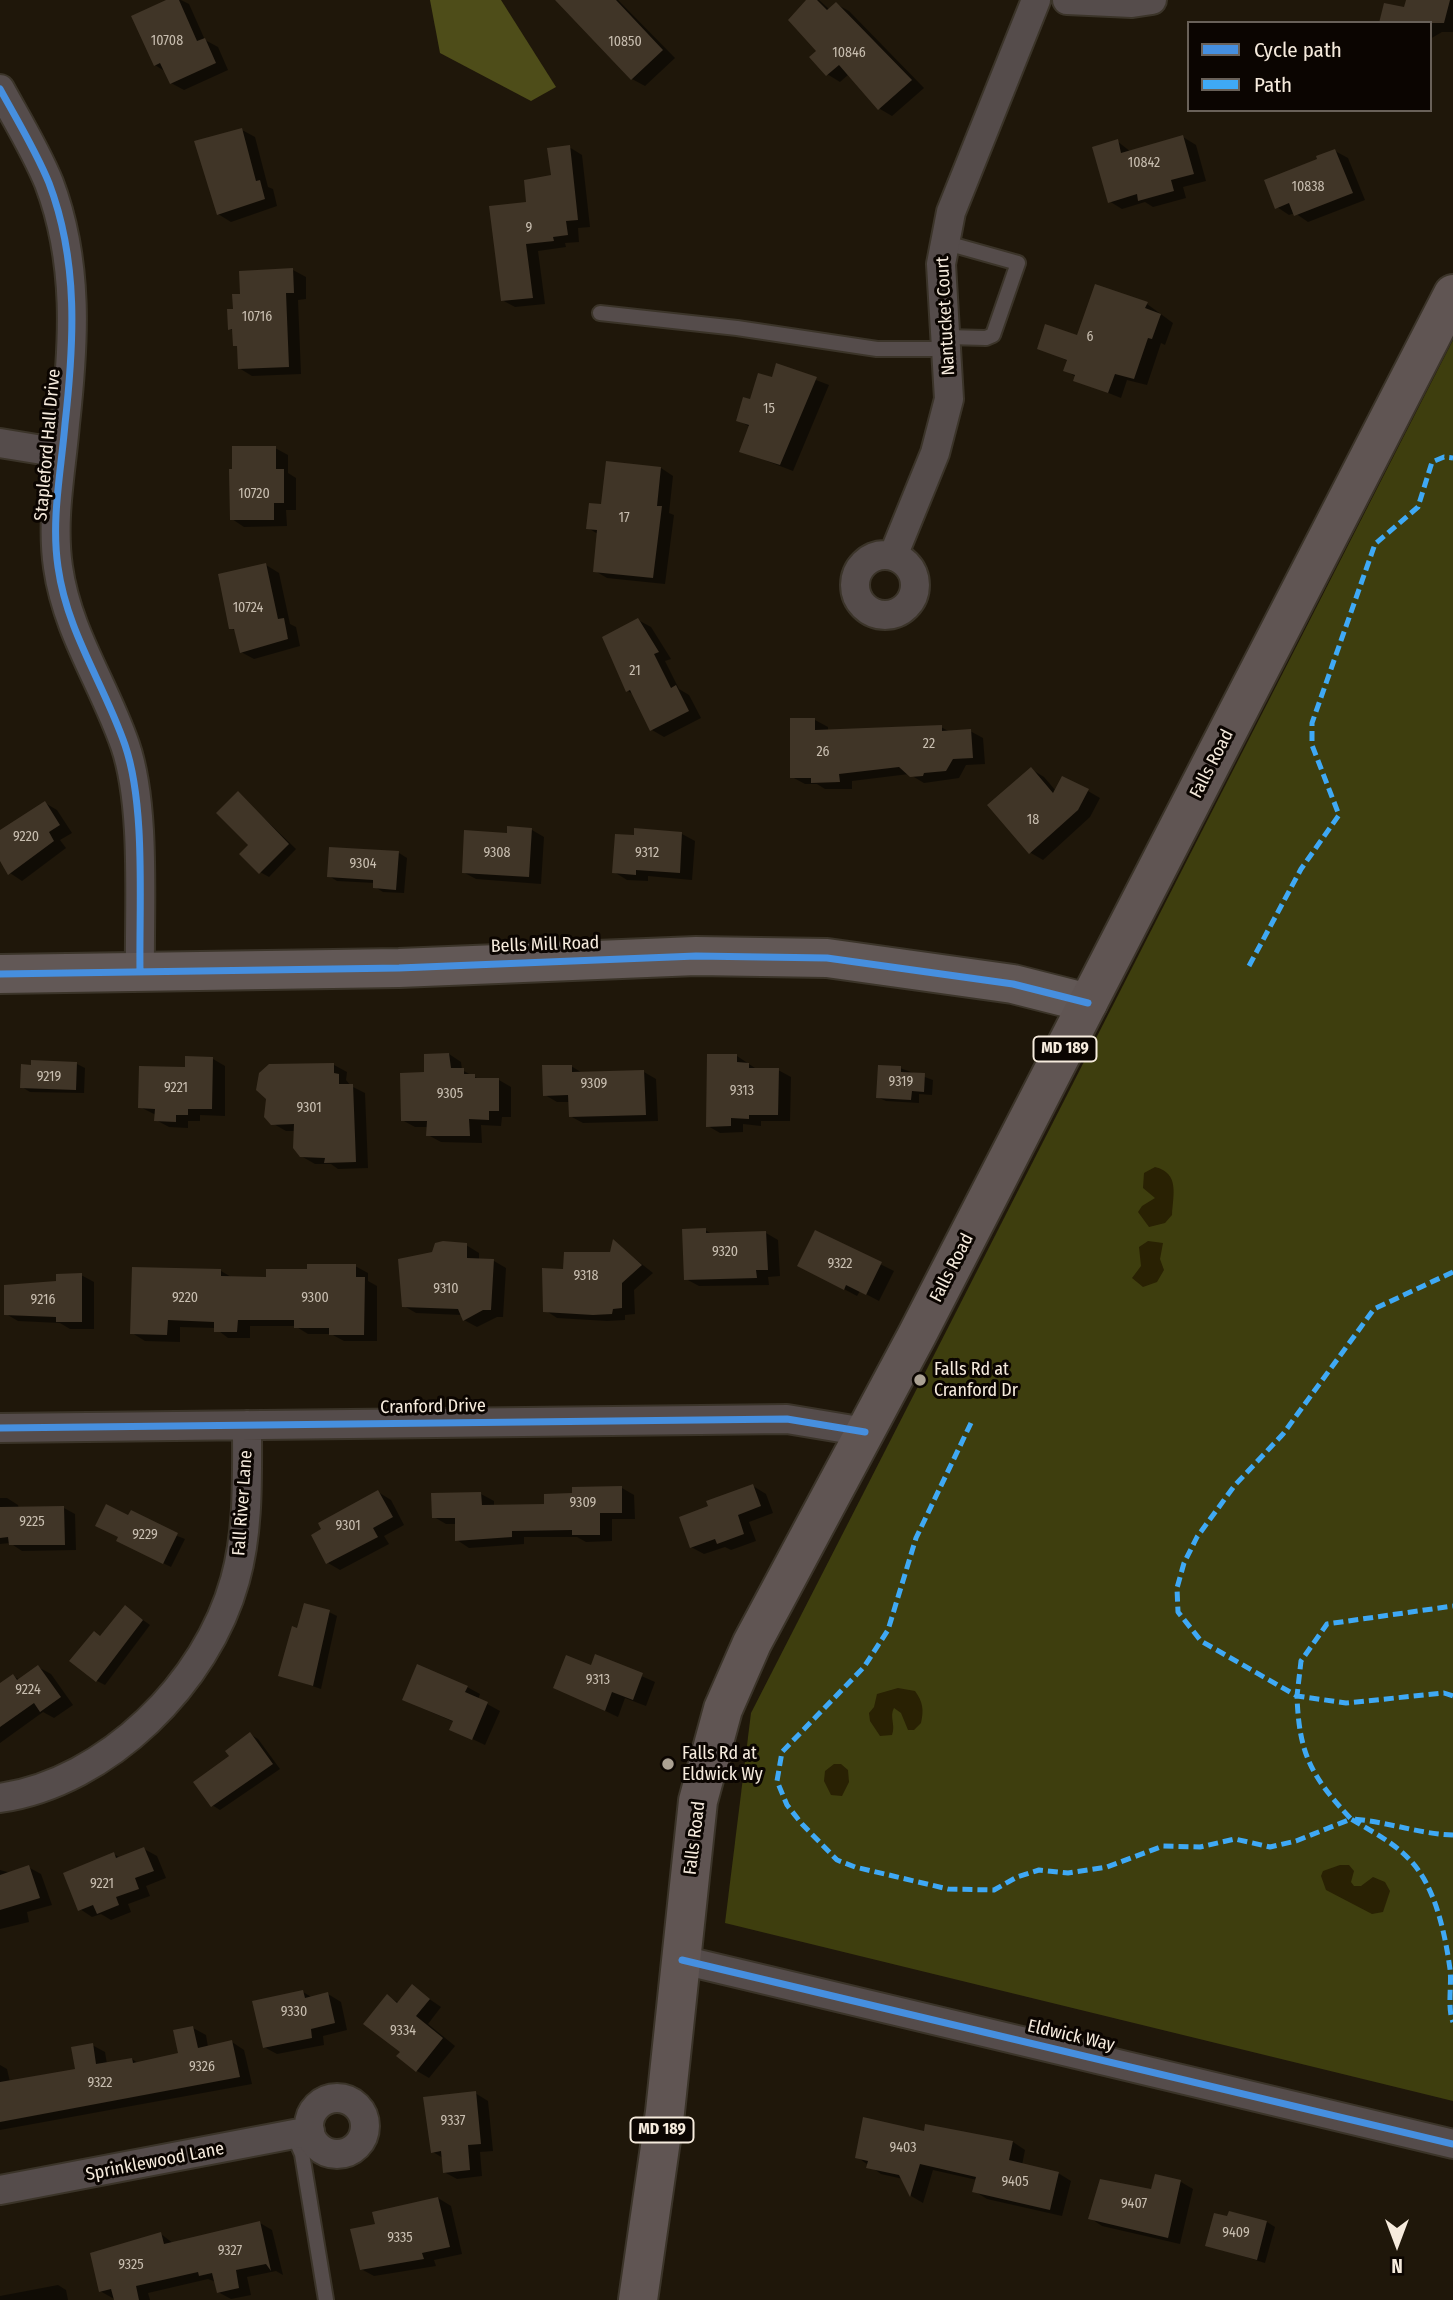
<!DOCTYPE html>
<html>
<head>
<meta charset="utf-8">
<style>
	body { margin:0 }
	#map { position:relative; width:1453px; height:2300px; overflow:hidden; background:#1f170a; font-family:"Fira Sans Condensed",sans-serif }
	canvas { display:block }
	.legend { position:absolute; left:1187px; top:21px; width:245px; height:91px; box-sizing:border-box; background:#0b0501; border:2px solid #696159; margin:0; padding:9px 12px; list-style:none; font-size:21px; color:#f6ebdd }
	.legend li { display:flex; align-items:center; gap:14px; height:35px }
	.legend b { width:35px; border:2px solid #696159 }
	.north { position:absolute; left:1362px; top:2209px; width:70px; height:70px; -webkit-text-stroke:5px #0b0501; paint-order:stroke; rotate:180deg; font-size:19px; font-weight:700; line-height:28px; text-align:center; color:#f6ebdd }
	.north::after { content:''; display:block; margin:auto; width:24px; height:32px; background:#f6ebdd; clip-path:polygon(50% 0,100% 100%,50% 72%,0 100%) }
</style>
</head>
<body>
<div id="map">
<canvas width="1453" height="2300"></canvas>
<ul class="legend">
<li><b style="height:9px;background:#468fdf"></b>Cycle path</li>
<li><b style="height:9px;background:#3fa9f5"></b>Path</li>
</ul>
<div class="north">N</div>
</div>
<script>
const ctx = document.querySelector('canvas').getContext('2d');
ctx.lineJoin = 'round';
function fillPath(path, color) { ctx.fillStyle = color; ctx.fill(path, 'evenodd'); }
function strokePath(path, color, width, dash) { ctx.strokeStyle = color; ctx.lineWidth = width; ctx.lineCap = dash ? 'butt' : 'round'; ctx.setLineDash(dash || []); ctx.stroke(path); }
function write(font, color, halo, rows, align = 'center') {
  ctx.font = font + ' "Fira Sans Condensed",sans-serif'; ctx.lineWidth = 6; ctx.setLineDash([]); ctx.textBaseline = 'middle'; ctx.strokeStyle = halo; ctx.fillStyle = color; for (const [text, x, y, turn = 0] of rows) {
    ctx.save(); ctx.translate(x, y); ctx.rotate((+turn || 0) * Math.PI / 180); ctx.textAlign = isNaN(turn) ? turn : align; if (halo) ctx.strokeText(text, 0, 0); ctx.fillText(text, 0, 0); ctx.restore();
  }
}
fillPath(new Path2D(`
	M1453,340V2101L725,1923L751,1713Z`), '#3e3e0e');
fillPath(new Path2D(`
	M430,0H501L556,87L531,101L440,53Z`), '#4e4d19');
fillPath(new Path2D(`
	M1155,1167C1180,1173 1173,1195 1172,1215L1165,1223L1149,1227L1138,1212L1142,1206L1155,1198L1143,1188L1144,1173Z
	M1148,1241L1163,1243L1160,1259L1164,1270L1157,1282L1143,1287L1132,1278L1141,1266L1139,1247Z
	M898,1688L915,1691C923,1702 924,1710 921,1723L914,1730H908L901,1713L894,1708C889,1717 896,1725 892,1735L880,1736L870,1721L869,1713L874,1707L877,1694Z
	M834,1764H841L848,1770L849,1782L842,1796L831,1795L824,1781L825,1771Z
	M1340,1865H1349L1354,1871L1351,1882L1354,1886H1361L1373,1877L1385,1882L1390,1891L1383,1912L1372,1914L1326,1890L1321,1876L1323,1871Z`), '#292103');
fillPath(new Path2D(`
	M170,0H181L189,4L205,40L218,47L228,70L184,90L171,83L166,72L155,65Z
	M565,0H618L675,58L645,86L632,79Z
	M808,0H819L830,10L836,4L849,11L924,88L892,116L880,109L849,74L840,82L827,74Z
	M1408,0H1453V32H1442L1430,39V23L1406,9Z
	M242,130L255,137L268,187L273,189L277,206L231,222L218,214Z
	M1183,137L1196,145L1206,181L1183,187L1186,198L1153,207L1145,202L1122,209L1109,201L1117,141L1131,152Z
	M569,147L582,155L590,227L578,228L579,242L565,243L566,247L538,251L545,304L515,307L502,300L552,176Z
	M1335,151L1348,158L1365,200L1308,222L1295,213L1289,215L1277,207L1320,160Z
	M293,270L306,277V299L298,300L301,374L252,376L239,368V347L235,345L234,331L230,329L235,310L242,295Z
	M1147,304L1173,323L1165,345L1161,343L1147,385L1127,380L1121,398L1076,380V377L1065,370L1068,361L1039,348L1078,337Z
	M777,365L829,385L793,471L741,451L750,427L738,420L751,401L773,380Z
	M275,448L288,455V473L296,478V510H286L287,526L244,527L232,519Z
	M661,468L673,476L669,513L674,515L665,584L607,578L595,571L598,534L588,528L603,506Z
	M266,565L279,573L290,624L296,627L300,646L254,659L241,652L237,632L231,628Z
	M638,620L651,627L671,659L665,661L679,689L689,695L701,718L664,737L652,730L634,695L628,691Z
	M815,720L828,727V731L941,727L950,732L970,731L983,738L985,764L966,765L959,778L924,783L909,774L852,781V789H825L817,784H805L792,777Z
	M1031,769L1044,777L1056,791H1088L1100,798L1090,817L1043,860L1031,853L990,805Z
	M238,793L296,849L269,877L260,872L251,845Z
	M45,803L57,810L72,833L60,840L66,848L22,881L10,873L0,858V832Z
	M532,830L544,837L541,884L476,879L463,872L509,835Z
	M636,830L682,834L695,841L692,880L648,876V881L627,880L614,872L635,837Z
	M399,853L407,858L404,893L383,892L375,887V883L337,881L329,876Z
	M449,1054L461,1062L462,1070L473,1076L481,1080H499L511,1087V1117H502L501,1126L481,1125L482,1143L441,1142L428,1135V1127H415L402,1120L425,1074Z
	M737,1056L758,1070H778L791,1077L790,1121H761V1126L743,1124V1132L720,1133L708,1126Z
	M213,1059L225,1066V1116L200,1115V1121H188V1128L169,1127L156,1120V1115L140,1107L186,1069Z
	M77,1064L85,1068L84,1093L30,1092L22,1087Z
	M334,1065L347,1072L346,1080L351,1086L365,1093L368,1168L338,1169L331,1164H315L301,1156L296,1131H286L272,1123L270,1066Z
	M571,1066L584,1074L644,1072L656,1079L658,1121L583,1123L570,1116V1102H557L545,1095Z
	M900,1068L933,1080L932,1095L919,1094V1103L886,1101L877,1097Z
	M705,1230L714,1235L766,1233L778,1240L780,1276L768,1277L769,1285L699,1286L686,1279Z
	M816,1232L894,1271L879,1301L860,1291L857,1296L812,1272Z
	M614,1242L653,1273L634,1290L635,1314L625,1315V1320L607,1321L557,1318L545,1310L565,1271L612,1254Z
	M466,1245L479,1253V1261H494L506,1268L503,1317H497L477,1327L464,1320L462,1315L416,1313L404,1306L434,1254Z
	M355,1266L368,1273V1281L377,1286V1341H344L331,1334H308L295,1326H250V1338H228L215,1328L180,1327V1342L145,1341L132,1333L221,1271L233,1278L267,1279Z
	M81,1275L94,1282V1329H70L60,1323L18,1321L6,1314L58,1283Z
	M753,1486L766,1494L773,1513L749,1522L756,1541L731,1550L725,1547L704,1554L691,1547L710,1507Z
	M622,1488L634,1495L635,1519H612V1541L586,1542L577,1537H524V1544L469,1548L457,1540V1524H446L434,1517L481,1494L494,1501V1507L546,1505L574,1495Z
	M378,1492L391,1500L404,1525L384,1536L389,1544L340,1570L328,1563Z
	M0,1498H7L18,1505L19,1509L64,1508L75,1514L76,1550L22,1551L10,1543L0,1544Z
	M129,1517L185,1539L171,1567L126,1545Z
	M125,1607L150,1625L105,1685L97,1681L101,1637Z
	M329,1612L337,1616L321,1689L280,1675L299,1630Z
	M596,1656L655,1682L646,1706L625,1698L618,1717L555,1687L592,1667Z
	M38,1667L51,1674L73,1705L54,1718L43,1712L0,1743V1685L13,1676L20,1680Z
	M467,1687L480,1694L478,1699L500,1711L485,1745L451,1729L454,1722L417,1706Z
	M250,1734L258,1739L280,1769L220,1810L212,1805L231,1756Z
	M144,1849L157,1856L166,1878L146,1886L150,1896L128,1904L131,1912L111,1920L101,1914L92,1917L80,1909L114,1854L120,1858Z
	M28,1867L41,1874L52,1905L27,1912L29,1922L0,1929V1870L11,1873Z
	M412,1987L441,2007L428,2024L455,2046L429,2078L417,2071L402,2051L387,1996L399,2003Z
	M303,1992L313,1998L328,1994L341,2002L347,2030L323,2036L324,2045L277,2054L264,2047Z
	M193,2028L206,2035L208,2047L232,2042L244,2050L252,2084L0,2130V2065L7,2069L10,2082L77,2070L92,2045L105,2052L107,2064L132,2059L139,2064L180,2054Z
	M475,2093L488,2101L493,2151L480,2152L482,2176L457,2179L444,2172L443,2158L433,2152Z
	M927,2126L1013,2142L1025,2150L1022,2165L1058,2173L1071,2181L1062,2216L987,2199L974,2191L977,2180L933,2170L923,2203L911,2196L903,2179L881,2174L857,2157L925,2133Z
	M1156,2176L1181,2182L1193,2189L1180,2244L1102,2226L1090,2218L1152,2191Z
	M438,2198L451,2206L462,2254L434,2260L436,2266L374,2276L361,2269L377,2225Z
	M1267,2222L1275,2227L1265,2263L1207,2245Z
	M260,2223L272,2230L283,2275L276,2271L247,2277L251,2295L231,2299L218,2292L216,2282L208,2279L148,2293L150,2300H116L100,2291L161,2234L174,2244Z
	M58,2285L66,2290L68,2300H0V2296Z`), '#0007');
fillPath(new Path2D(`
	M166,0H179L197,41L205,38L216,63L170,84L160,63L154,66L131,16Z
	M555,0H616L663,50L631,80Z
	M806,0H817L827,10L836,2L912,80L878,110L839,65L826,76L809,57L816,51L788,20Z
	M1406,0H1450L1444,23H1379L1384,3L1404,7Z
	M242,128L256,181L260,180L265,199L217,215L194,141Z
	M1183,135L1194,174L1171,180L1174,191L1138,201L1137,194L1108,203L1092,147L1118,139L1121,153Z
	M570,145L578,220L566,221L568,235L553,237L554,241L526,244L533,298L501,301L489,206L526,202L524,180L551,175L547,148Z
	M1335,149L1353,193L1294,216L1289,203L1275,209L1264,180L1317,159L1316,156Z
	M293,268L294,293H286L289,367L238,369L237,346H233L232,329L228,330L227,309H233L232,294H240L239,271Z
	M1095,284L1148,302L1145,308L1161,314L1152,339L1148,338L1134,379L1115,374L1108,393L1073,381L1075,375L1063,371L1067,360L1037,349L1045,324L1077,335Z
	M776,363L817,377L780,465L739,452L749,425L736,421L743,397L750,399L758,373L772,377Z
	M232,446H276V469H284V503H274V520H230L229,469H232Z
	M606,461L661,467L657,506H662L653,578L593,572L597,530L586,529L589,503L601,504Z
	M266,563L278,619L284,618L288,639L240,653L234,629H229L218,574Z
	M638,618L659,652L654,654L671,688L676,685L689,711L650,731L630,690L626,692L602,637Z
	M790,718H815V730L942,725V731L971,729L973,758L953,759L946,771L924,773L923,776L910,777L899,767L839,774L840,782L811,783V778H790Z
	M1031,767L1053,793L1062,776L1089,789L1078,810L1029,854L987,805Z
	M238,791L289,844L259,874L239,854L248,845L216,813Z
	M45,801L60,825L49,832L54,841L8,875L0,861V830Z
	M507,826L532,828L529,877L462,873L464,830L507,833Z
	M634,828L682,832L680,873L636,870V875L612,873L615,834L634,835Z
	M329,847L399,851L396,890L373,888V880L327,877Z
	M449,1053L451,1068H464V1074H475V1078H499V1111H489V1120L469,1119L470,1136H426L427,1121H401L400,1073L424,1072V1054Z
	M707,1054H737V1062L749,1063V1068H779L778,1115H749V1119L731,1118V1126L706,1127Z
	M185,1056L213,1057L212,1109H188V1115H176V1122L154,1121L155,1109L138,1108L139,1066L185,1067Z
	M31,1060L77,1062L76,1090L20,1088L21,1064L31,1065Z
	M334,1063V1073L339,1074V1084H353L356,1162L324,1163L325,1158L300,1157L293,1148L294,1124L271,1125L264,1117L266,1099L256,1090L259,1073L269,1064Z
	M542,1065H572V1072L644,1070L646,1115L569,1117L568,1095L543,1096Z
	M878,1065L901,1066V1072L925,1073L924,1092L912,1091L911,1100L876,1098Z
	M706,1228V1233L766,1231L768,1270H756L757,1278L684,1280L682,1229Z
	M815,1230L882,1262L866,1295L846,1285L844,1290L797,1266Z
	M613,1239L642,1265L622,1283V1308L613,1309L612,1314L593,1315L543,1312L542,1268L563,1269L564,1252H610Z
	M443,1241L467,1243V1258L494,1259L491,1310H483L463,1321L458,1309L402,1307L398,1259L432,1252L435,1243Z
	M307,1264H356V1277H365L364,1335H329V1328H294V1320H238L237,1332H214V1322L168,1320L167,1335L130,1334L132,1267L221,1269V1276L266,1277V1269H307Z
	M82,1273V1322H56V1317L4,1315V1285L56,1281V1274Z
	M753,1484L761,1506L738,1515L744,1534L717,1544L715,1539L690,1548L679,1517L708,1506L706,1501Z
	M622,1486V1513H600V1535H572V1530L512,1531V1537L455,1541V1518H432L431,1493L481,1492L482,1505L544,1504V1494L572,1493V1487Z
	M378,1490L393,1517L373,1528L378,1537L326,1564L311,1535L321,1529L318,1523Z
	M106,1504L128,1515L131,1510L178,1533L163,1564L116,1541L118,1537L95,1526Z
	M64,1506L65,1545H9L8,1537L0,1538V1507Z
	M304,1603L330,1610L313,1686L278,1676L292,1626L297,1628Z
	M125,1605L143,1620L96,1682L69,1661L94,1631L100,1636Z
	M595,1654L643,1673L633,1700L612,1692L605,1711L553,1688L566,1655L591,1665Z
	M417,1664L468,1686L465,1692L488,1702L472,1740L449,1730L453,1721L402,1700Z
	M38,1665L61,1697L40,1712L34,1703L0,1727V1683L13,1674L17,1680Z
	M250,1732L273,1764L211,1807L193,1782L229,1756L225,1751Z
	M144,1847L154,1871L135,1878L139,1889L116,1897L119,1905L97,1914L93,1905L78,1911L63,1873L114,1852L116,1858Z
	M29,1865L40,1898L0,1910V1875Z
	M412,1984L430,1999L416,2016L443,2038L416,2072L396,2056L400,2052L363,2024L387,1994L397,2003Z
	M303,1990L305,1998L328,1992L335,2023L311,2029L312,2038L263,2048L252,2001Z
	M193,2026L198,2048L232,2040L240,2077L0,2122V2082L75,2069L71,2047L93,2043L96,2064L132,2058L133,2063L178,2053L173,2030Z
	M476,2091L481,2144L468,2145L470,2170L443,2173L441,2151L431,2153L423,2097Z
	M863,2117L924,2131L925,2124L1013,2141L1009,2160L1059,2172L1050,2210L972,2192L976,2177L920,2164L910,2197L899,2175L866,2168L868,2161L855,2158Z
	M1155,2174L1181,2180L1168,2238L1088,2219L1100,2179L1151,2189Z
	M438,2197L450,2247L422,2253L424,2259L360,2270L350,2229L375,2224L372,2212Z
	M1229,2211L1267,2221L1257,2260L1205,2246L1214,2213L1227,2216Z
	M260,2221L271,2271L266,2264L236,2270L239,2288L217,2293L212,2273L199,2276L198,2272L136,2286L139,2300H114L111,2289L99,2292L90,2253L161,2232L164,2244Z`), '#403527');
const lane = new Path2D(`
	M943,242L1018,263L993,335L986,338L946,337
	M600,313L737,328L877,349H947
	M294,2136L302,2154L326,2300`);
const street = new Path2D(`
	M1067,0L1132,3L1152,0
	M0,89C17,120 36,151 49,183C79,262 74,343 65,424C61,472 51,519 58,567C67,632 104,684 125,745C146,806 139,906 140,972
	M0,443L61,453
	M855 585a30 30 0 1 1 60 0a30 30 0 1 1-60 0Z
	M893,556L935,453L949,399L941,264L951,212L1036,0
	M0,1428L787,1419L865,1432
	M0,1798C108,1782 207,1682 235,1580C249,1530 247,1477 247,1425
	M682,1960L1453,2144
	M309 2126a28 28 0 1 1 56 0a28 28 0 1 1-56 0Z
	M0,2190L310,2131`);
const secondary = new Path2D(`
	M0,974L399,968L696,956L827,958L1013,984L1088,1003`);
const primary = new Path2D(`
	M638,2300L665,2112L698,1801L723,1709L752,1643L917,1335L1453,294`);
strokePath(lane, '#3b3429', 18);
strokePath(street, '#3b3429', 32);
strokePath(secondary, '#3b3429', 42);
strokePath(primary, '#3b3429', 42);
strokePath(lane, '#554c4b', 14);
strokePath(street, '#554c4b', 28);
strokePath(secondary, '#625856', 38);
strokePath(primary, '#605553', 38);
strokePath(new Path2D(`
	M1249,966L1301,869L1339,815L1312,745V723L1375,544L1418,507L1432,462L1444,457L1453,458
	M1453,1272L1374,1309L1283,1434L1235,1485L1197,1537L1184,1563L1177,1588L1178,1612L1201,1641L1297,1696L1301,1661L1327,1624L1453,1606
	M971,1423L916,1538L888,1630L864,1667L782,1752L777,1781L787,1805L802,1824L837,1860L855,1867L948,1889L994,1890L1017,1877L1039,1870L1068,1873L1107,1867L1163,1846L1200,1847L1235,1839L1270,1847L1296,1841L1351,1819C1371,1831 1393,1842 1409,1859C1435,1885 1445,1933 1450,1969C1452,1985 1447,2008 1453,2022
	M1453,1696L1444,1693L1346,1703L1297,1696C1299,1754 1311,1776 1351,1819C1386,1821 1418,1834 1453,1835`), '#3fa9f5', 5, [10, 5]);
strokePath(new Path2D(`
	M0,89C17,120 36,151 49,183C79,262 74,343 65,424C61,472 51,519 58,567C67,632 104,684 125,745C146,806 139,906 140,972
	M0,974L399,968L696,956L827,958L1013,984L1088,1003
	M0,1428L787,1419L865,1432
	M682,1960L1453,2144`), '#468fdf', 7);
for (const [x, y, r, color] of [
	[920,1380,7,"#aba193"],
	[668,1764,7,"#aba193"]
]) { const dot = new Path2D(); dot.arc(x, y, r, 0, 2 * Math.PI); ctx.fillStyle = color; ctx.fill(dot); strokePath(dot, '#0b0501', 2.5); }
write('14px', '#c8beb0', null, [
	["10708",167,41],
	["10850",625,42],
	["10846",849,53],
	["10842",1144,163],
	["10838",1308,187],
	["9",529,228],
	["10716",257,317],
	["6",1090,337],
	["15",769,409],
	["10720",254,494],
	["17",624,518],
	["10724",248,608],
	["21",635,671],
	["22",929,744],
	["26",823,752],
	["18",1033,820],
	["9220",26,837],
	["9308",497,853],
	["9312",647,853],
	["9304",363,864],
	["9219",49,1077],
	["9319",901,1082],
	["9309",594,1084],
	["9221",176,1088],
	["9313",742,1091],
	["9305",450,1094],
	["9301",309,1108],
	["9320",725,1252],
	["9322",840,1264],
	["9318",586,1276],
	["9310",446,1289],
	["9220",185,1298],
	["9300",315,1298],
	["9216",43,1300],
	["9309",583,1503],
	["9225",32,1522],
	["9301",348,1526],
	["9229",145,1535],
	["9313",598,1680],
	["9224",28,1690],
	["9221",102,1884],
	["9330",294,2012],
	["9334",403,2031],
	["9326",202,2067],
	["9322",100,2083],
	["9337",453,2121],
	["9403",903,2148],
	["9405",1015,2182],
	["9407",1134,2204],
	["9409",1236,2233],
	["9335",400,2238],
	["9327",230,2251],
	["9325",131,2265]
]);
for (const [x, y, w] of [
	[1065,1049,63],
	[662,2130,63]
]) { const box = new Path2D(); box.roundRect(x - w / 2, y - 12.5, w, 25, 5); ctx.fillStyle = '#0b0501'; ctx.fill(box); strokePath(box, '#f6ebdd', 2); }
write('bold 16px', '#f6ebdd', null, [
	["MD 189",1065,1049],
	["MD 189",662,2130]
]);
write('18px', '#f6ebdd', '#0b0501', [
	["Nantucket Court",946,316,-93],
	["Stapleford Hall Drive",48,445,-85],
	["Falls Road",1212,764,-63],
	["Bells Mill Road",545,945,-2],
	["Falls Road",952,1268,-63],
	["Cranford Drive",433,1407,-1],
	["Fall River Lane",243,1503,-86],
	["Falls Road",695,1838,-83],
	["Eldwick Way",1071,2036,13],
	["Sprinklewood Lane",155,2162,-11]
]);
write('18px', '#f6ebdd', '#0b0501', [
	["Falls Rd at",934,1370],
	["Cranford Dr",934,1391],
	["Falls Rd at",682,1754],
	["Eldwick Wy",682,1775]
], 'left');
</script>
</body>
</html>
